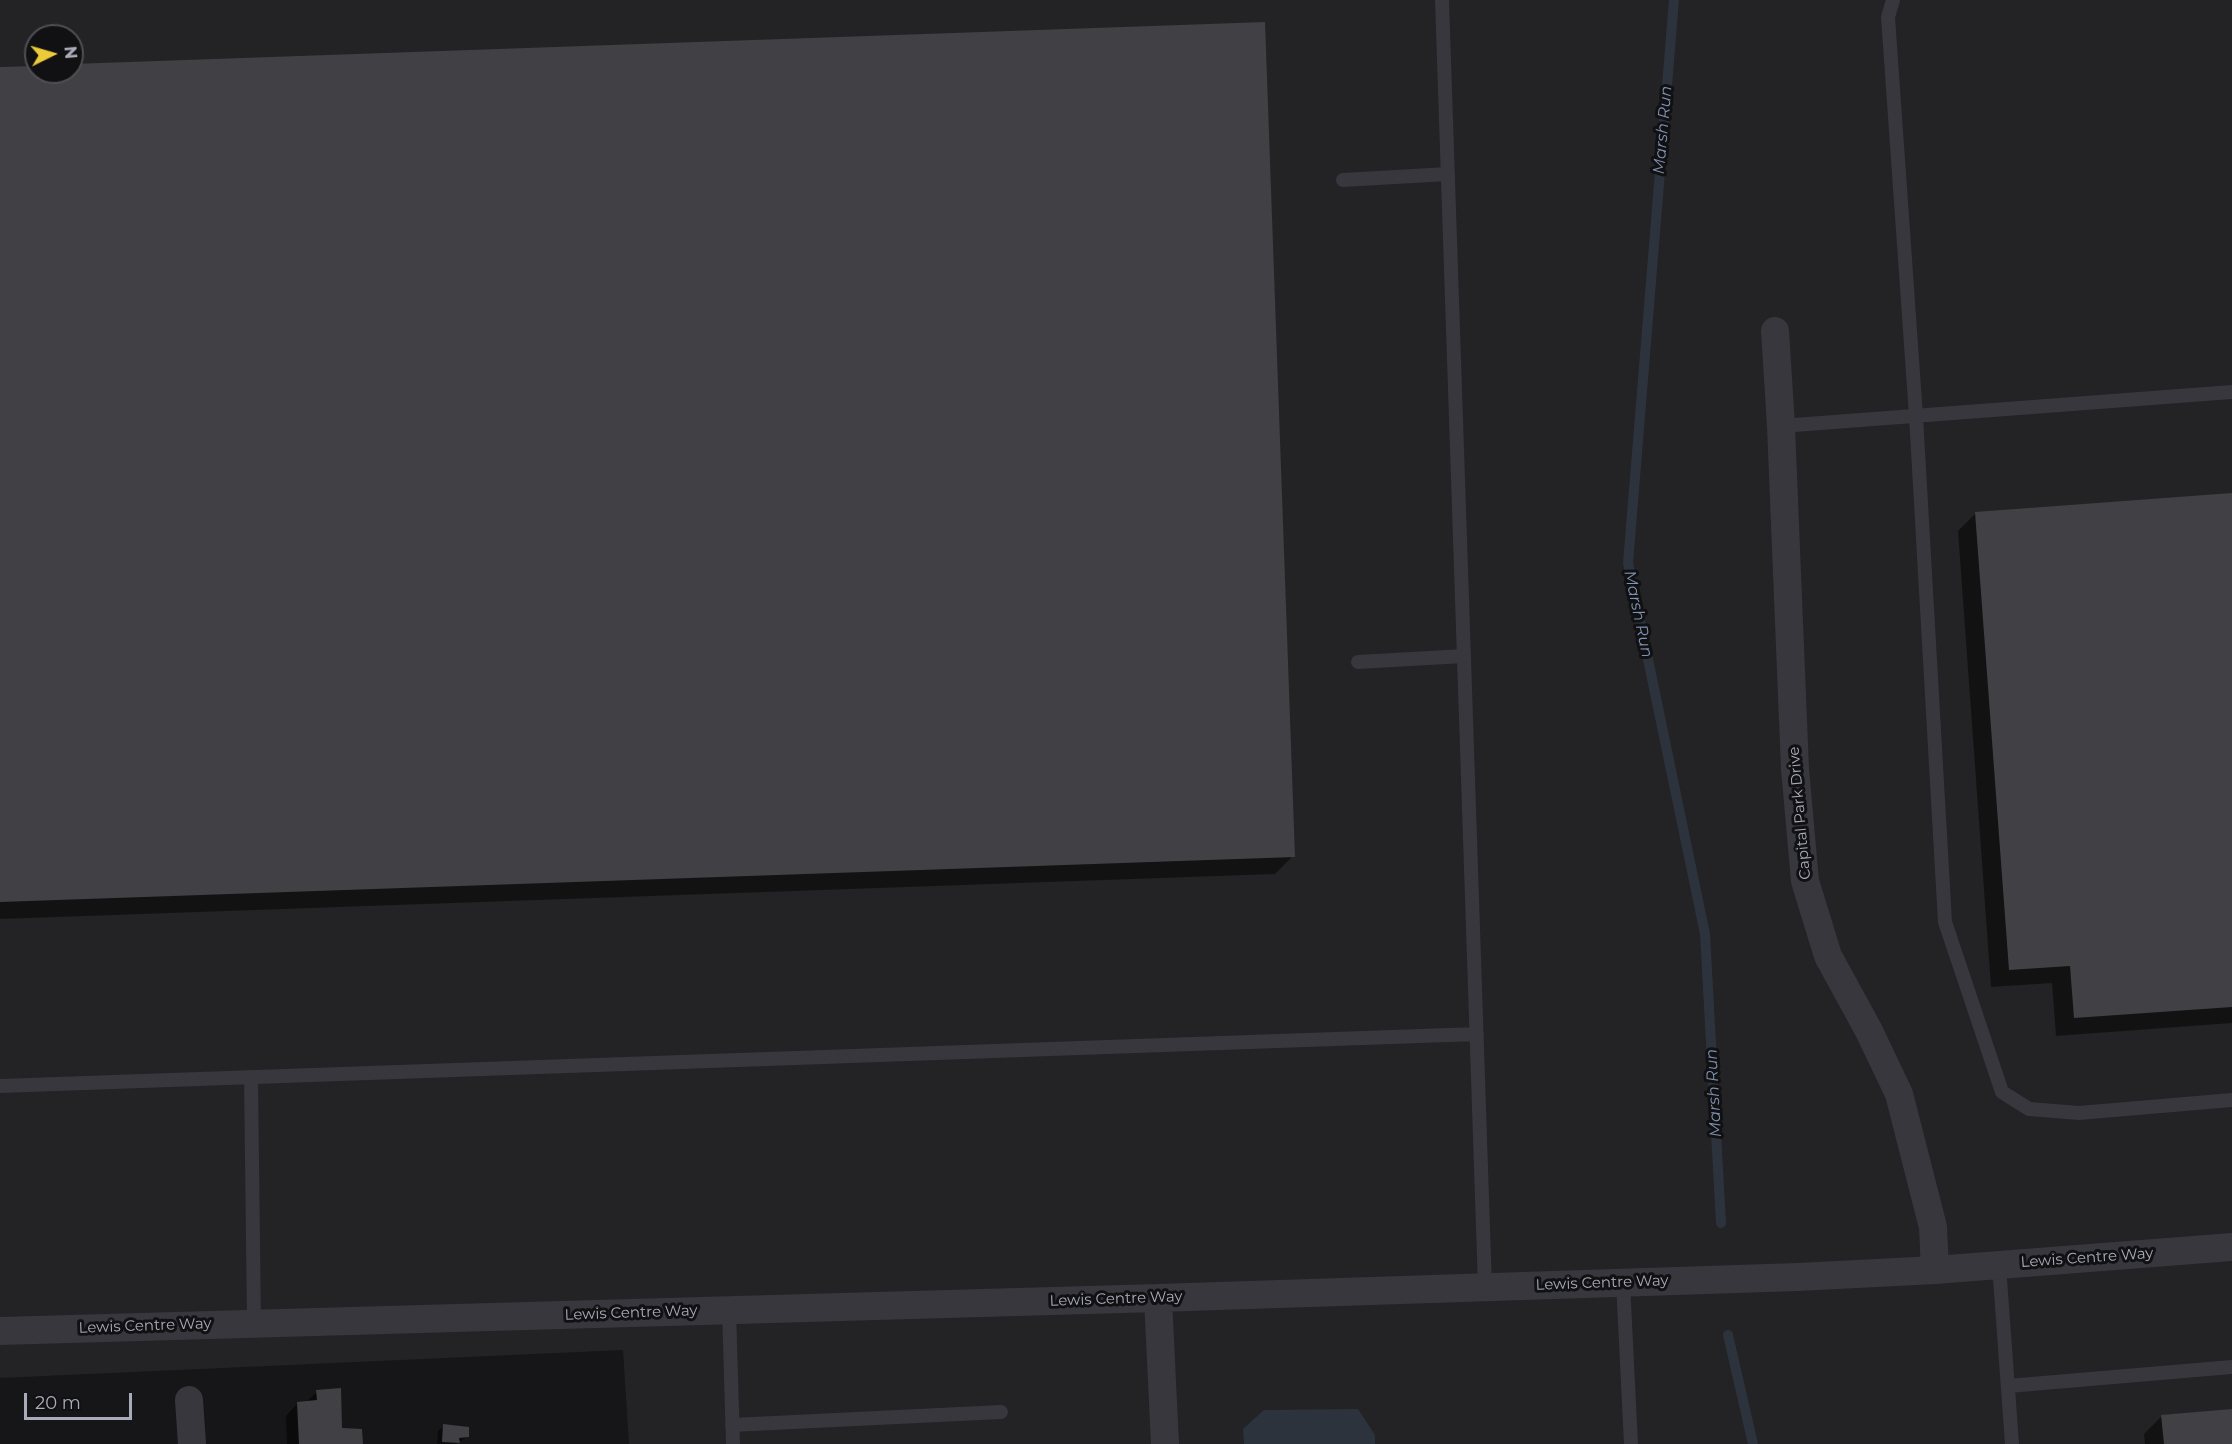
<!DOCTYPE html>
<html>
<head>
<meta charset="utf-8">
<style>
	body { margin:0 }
	#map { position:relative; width:2232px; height:1444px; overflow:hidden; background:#161618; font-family:Montserrat,sans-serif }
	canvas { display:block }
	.north { position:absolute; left:24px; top:24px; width:60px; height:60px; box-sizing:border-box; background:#111113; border:2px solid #4e4f55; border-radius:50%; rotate:85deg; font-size:16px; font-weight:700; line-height:24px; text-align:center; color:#a9abb8 }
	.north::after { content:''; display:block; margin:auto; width:21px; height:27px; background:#eccb3a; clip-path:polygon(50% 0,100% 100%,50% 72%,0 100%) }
	.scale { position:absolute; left:24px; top:1393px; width:108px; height:27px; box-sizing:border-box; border:3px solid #a9abb8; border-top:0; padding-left:8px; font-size:18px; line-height:21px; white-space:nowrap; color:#a9abb8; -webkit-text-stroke:4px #111113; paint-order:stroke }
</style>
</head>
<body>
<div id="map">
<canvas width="2232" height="1444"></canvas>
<div class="north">N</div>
<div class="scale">20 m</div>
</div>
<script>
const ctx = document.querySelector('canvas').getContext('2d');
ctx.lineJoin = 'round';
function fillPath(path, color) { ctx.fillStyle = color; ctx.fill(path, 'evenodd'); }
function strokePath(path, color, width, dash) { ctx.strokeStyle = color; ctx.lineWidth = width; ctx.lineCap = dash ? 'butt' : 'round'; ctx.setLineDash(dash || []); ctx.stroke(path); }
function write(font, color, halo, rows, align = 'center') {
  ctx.font = font + ' Montserrat,sans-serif'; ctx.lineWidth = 6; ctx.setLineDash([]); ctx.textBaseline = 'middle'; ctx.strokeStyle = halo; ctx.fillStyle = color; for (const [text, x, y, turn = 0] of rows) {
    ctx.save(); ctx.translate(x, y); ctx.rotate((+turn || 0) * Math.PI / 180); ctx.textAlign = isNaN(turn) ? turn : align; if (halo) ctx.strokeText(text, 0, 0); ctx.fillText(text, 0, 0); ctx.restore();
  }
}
fillPath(new Path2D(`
	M0,0H2232V1444H629L623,1350L0,1378ZM36,36H72V72H36Z`), '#232225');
fillPath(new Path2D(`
	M1358,1409L1375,1435V1444H1244L1243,1429L1264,1410Z`), '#2d333c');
fillPath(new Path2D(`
	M72,66L1293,856L1275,874L0,919V68L36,67V72H72Z
	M2232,495V1023L2056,1036L2052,983L1991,987L1958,531L1976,513Z
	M317,1392L340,1429L362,1444H287L286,1416L298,1403H305Z
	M2232,1411V1444H2145L2144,1434L2162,1416Z
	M444,1426L468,1436L456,1444H437L438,1431Z`), '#0007');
strokePath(new Path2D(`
	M1674,0L1628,563L1705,934L1721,1223
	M1728,1335L1753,1444`), '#2d333c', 10);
fillPath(new Path2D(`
	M1265,22L1295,857L0,902V67L36,66V72H72V64Z
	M2232,493V1007L2074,1018L2070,966L2009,970L1975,512Z
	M341,1388L342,1428L362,1429L363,1444H299L297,1402L317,1400L316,1390Z
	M2232,1409V1444H2164L2161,1415Z
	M443,1424L469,1427V1437L459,1438L460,1443L442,1442Z`), '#414045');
strokePath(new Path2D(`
	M1442,0L1485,1287
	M1893,0L1888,17L1916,416L1945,922L2002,1092L2029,1109L2079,1113L2232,1100
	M1343,180L1448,174
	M1781,426L2232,392
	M1358,662L1464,656
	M251,1077L254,1323
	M0,1086L1477,1034
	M1999,1265L2012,1444
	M1623,1282L1631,1444
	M729,1310L733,1444
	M2008,1386L2232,1367
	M732,1425L1001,1412`), '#37373d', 14);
strokePath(new Path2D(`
	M1775,331L1781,426L1795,769L1805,881L1828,956L1869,1031L1899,1094L1933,1227L1935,1270
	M1158,1298L1165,1444
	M0,1331L1158,1298L1798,1277L1935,1270L2232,1247
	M189,1400L192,1444`), '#37373d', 28);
write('15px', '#a9abb8', '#111113', [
	["Capital Park Drive",1800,813,-95],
	["Lewis Centre Way",2087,1258,-4],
	["Lewis Centre Way",1602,1283,-2],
	["Lewis Centre Way",1116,1299,-2],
	["Lewis Centre Way",631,1313,-2],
	["Lewis Centre Way",145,1326,-2]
]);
write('italic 16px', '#8193b1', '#111113', [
	["Marsh Run",1663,130,-85],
	["Marsh Run",1638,614,78],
	["Marsh Run",1714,1093,-93]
]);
</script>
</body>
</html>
